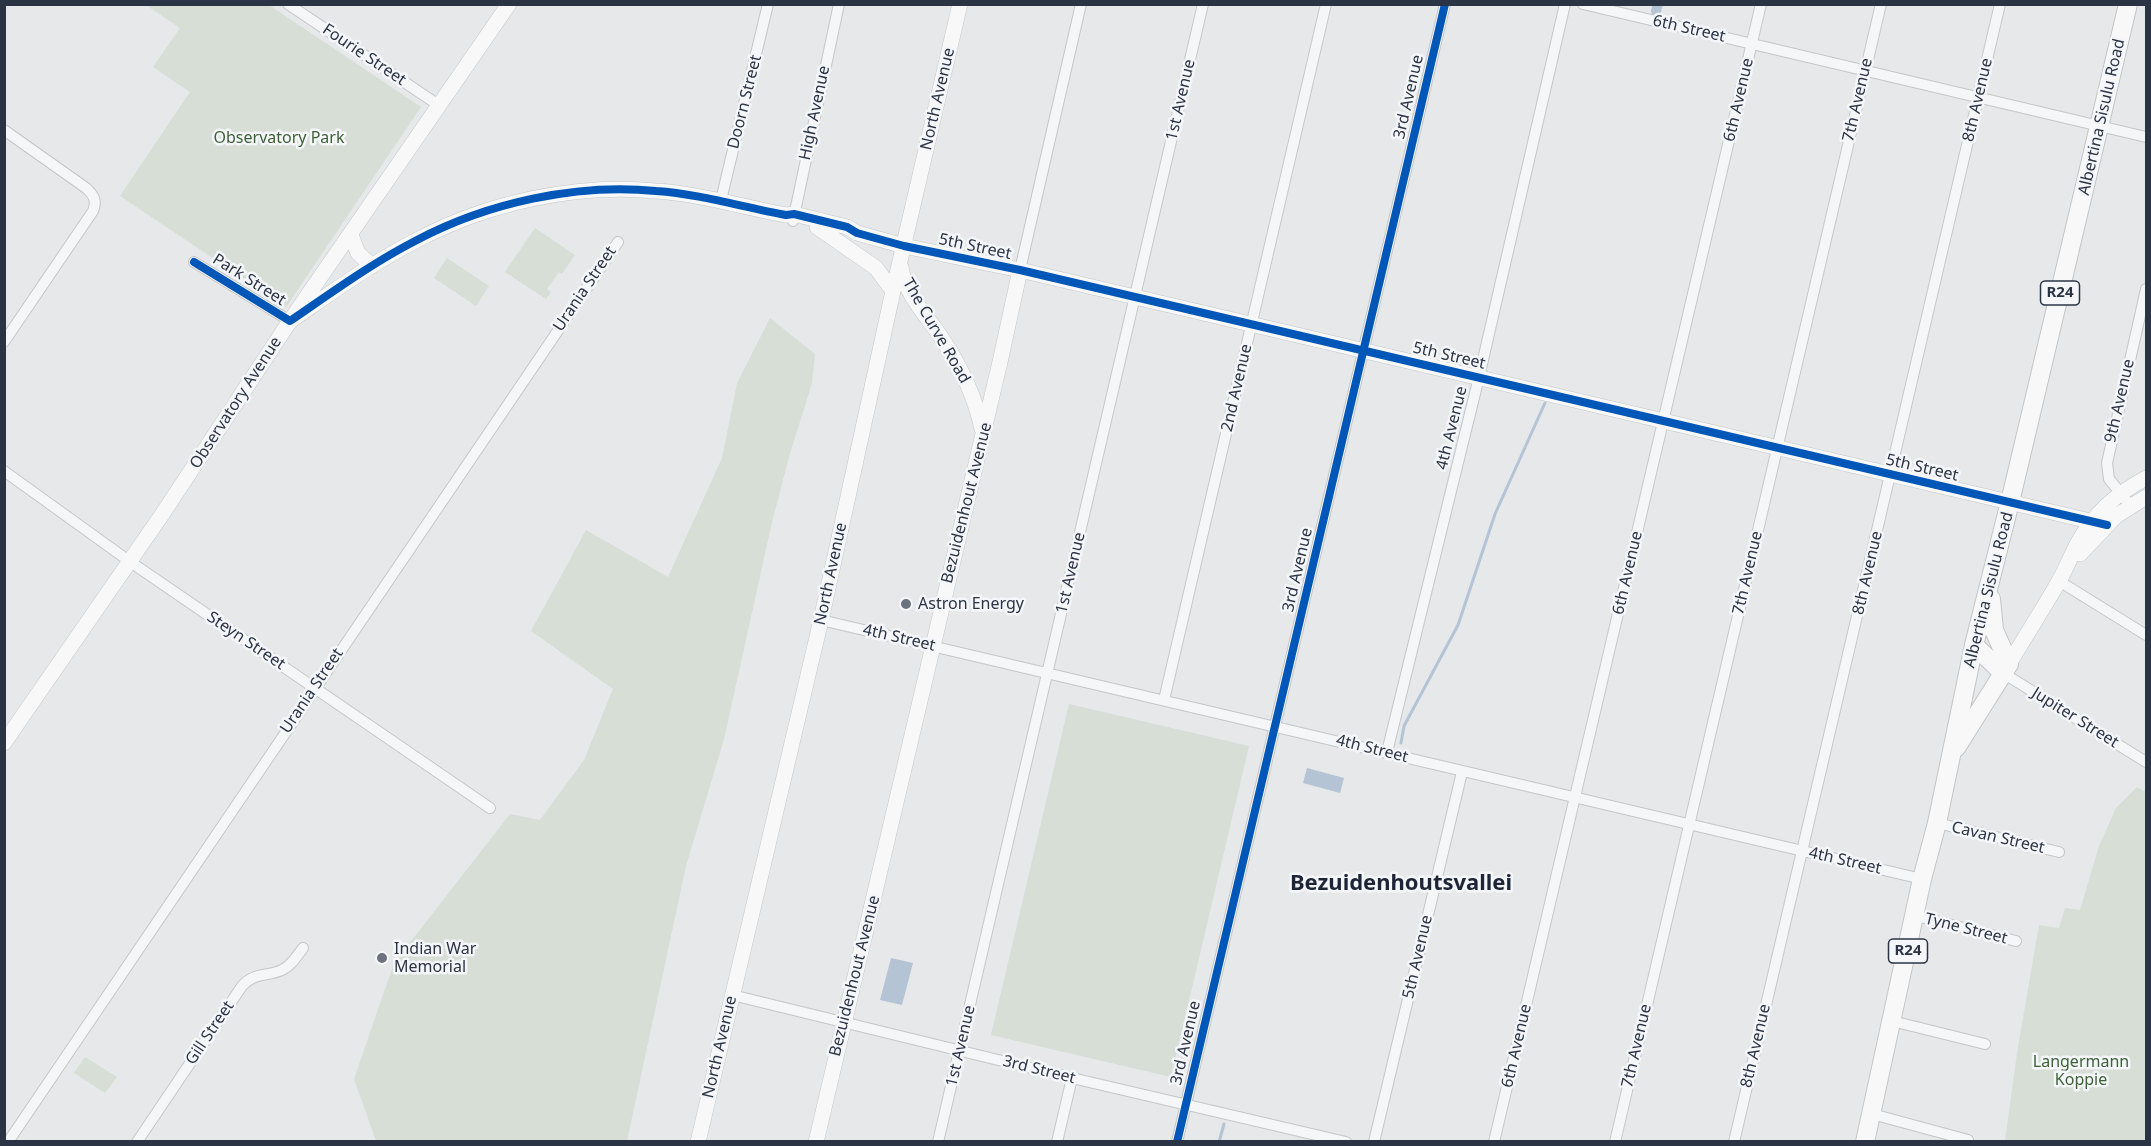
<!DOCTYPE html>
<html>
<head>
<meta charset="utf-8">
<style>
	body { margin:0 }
	#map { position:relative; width:2151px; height:1146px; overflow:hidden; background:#e6e8ea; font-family:"Noto Sans",sans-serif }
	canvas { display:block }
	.frame { position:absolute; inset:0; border:6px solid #2b3445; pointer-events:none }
</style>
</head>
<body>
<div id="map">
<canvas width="2151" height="1146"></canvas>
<div class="frame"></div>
</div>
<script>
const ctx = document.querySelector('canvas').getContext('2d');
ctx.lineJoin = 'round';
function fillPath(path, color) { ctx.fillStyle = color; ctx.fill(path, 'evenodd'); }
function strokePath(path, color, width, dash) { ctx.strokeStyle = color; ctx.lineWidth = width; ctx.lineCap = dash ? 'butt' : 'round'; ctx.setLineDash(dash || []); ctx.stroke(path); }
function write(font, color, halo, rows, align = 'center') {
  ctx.font = font + ' "Noto Sans",sans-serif'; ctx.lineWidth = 5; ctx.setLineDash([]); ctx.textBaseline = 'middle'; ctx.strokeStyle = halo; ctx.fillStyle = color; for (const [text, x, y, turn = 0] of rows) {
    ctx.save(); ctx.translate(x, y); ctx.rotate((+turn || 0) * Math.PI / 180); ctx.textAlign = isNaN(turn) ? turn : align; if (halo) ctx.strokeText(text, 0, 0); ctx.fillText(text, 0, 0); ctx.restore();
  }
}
fillPath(new Path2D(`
	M146,5H269L421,107L286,307L120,196L190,92L153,67L180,28Z
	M535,228L575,255L562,274L559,272L547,289L551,292L546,299L505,272Z
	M447,258L489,286L476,306L434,278Z
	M770,318L815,354L812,383L789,457L772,522L724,739L686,866L627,1141H376L354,1079L394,963L510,814L540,820L584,760L613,689L531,631L586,530L668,577L722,458L737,383Z
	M1069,704L1249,746L1171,1077L991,1035Z
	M2137,787L2146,792V1141H2005L2017,1053L2039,925L2059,928L2065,908L2080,910L2099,846L2116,808Z
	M85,1057L117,1077L105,1093L74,1073Z`), '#d6ded6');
fillPath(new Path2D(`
	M1307,768L1344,778L1340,793L1303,783Z
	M891,958L913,963L902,1005L880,1000Z`), '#b4c4d5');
strokePath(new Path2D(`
	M1401,743L1404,726L1458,625L1495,514L1545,403
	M1219,1142L1224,1124`), '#b4c4d5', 3);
strokePath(new Path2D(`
	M1656,11L1658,4`), '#b4c4d5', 10);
const street = new Path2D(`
	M288,4L440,106
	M1583,4L2146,137
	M4,130L86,188C94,195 97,201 93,211L4,342
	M721,200L768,4
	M793,221L839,4
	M194,262L290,321
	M1020,270L1081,4
	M4,471L129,561L490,808
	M2131,506L2109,479L2107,463L2146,289
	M2059,581L2146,635
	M821,620L1922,879
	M2003,673L2146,762
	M1164,700L1326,4
	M1387,752L1479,377L1565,4
	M1937,823L2059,852
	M1916,916L2016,941
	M732,995L1072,1078L1346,1142
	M1892,1021L1985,1044
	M1872,1114L1968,1140
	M8,1142L618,242
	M137,1142L242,986C255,972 266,977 282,970C291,966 297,956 303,948
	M938,1142L1203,4
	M1057,1142L1072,1078
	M1177,1142L1445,4
	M1374,1142L1462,772
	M1494,1142L1761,4
	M1615,1142L1881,4
	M1734,1142L2000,4`);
const secondary = new Path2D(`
	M817,227L876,268L893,291
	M351,235L358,253L372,266
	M901,267C905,295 928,317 943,340C961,367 975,397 982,429
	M290,321C331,293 372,263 417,240C487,203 576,183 656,191C700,194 742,207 786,215L794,214L847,227L857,233L904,246L1020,270L2107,525
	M2080,554L2116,516L2146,497
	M2009,664C2025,637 2043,609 2059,581C2066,569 2071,556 2077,544C2094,513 2116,494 2146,478
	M4,743L161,516L290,321L509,4
	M698,1142L821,620L893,291L960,4
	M816,1142L1000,362L1020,270`);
const primary = new Path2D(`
	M1974,645L2003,673
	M1956,748L2009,664L1994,630L1991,599
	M1865,1142L1922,879L1937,823L1974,645L2010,502L2128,4`);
strokePath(street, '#c4c6c8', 12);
strokePath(secondary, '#c4c6c8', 16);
strokePath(primary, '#c2c5c8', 20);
strokePath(street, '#f5f6f7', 10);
strokePath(secondary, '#f8f8f8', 15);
strokePath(primary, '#f8f8f8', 18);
strokePath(new Path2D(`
	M194,262L290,321C331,293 372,263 417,240C487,203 576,183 656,191C700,194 742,207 786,215L794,214L847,227L857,233L904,246L1020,270L2107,525
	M1177,1142L1445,4`), '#0057b8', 8);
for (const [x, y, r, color] of [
	[906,604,6,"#6c737f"],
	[382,958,6,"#6c737f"]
]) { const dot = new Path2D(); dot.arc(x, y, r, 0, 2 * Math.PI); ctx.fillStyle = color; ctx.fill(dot); strokePath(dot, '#f4f6f9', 2); }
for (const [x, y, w] of [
	[2060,293,39],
	[1908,951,39]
]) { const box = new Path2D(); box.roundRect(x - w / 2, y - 12, w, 24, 4.5); ctx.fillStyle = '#f4f6f9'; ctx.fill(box); strokePath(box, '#2b3445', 1.5); }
write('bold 15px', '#2b3445', null, [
	["R24",2060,293],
	["R24",1908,951]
]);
write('16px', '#2b3445', '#f4f6f9', [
	["6th Street",1689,29,13],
	["Fourie Street",364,55,34],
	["3rd Avenue",1409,97,-77],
	["North Avenue",938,99,-77],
	["1st Avenue",1181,100,-77],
	["6th Avenue",1739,100,-77],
	["7th Avenue",1858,100,-77],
	["8th Avenue",1978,100,-77],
	["Doorn Street",745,102,-76],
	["High Avenue",815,113,-78],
	["Albertina Sisulu Road",2102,117,-77],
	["5th Street",975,247,12],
	["Park Street",249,280,32],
	["Urania Street",585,289,-56],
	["The Curve Road",936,331,60],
	["5th Street",1449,356,13],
	["2nd Avenue",1237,388,-77],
	["9th Avenue",2120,401,-77],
	["Observatory Avenue",236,403,-57],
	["4th Avenue",1452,428,-76],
	["5th Street",1922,468,13],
	["Bezuidenhout Avenue",967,503,-76],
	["3rd Avenue",1298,570,-77],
	["1st Avenue",1071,573,-77],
	["6th Avenue",1628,573,-77],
	["7th Avenue",1748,573,-77],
	["8th Avenue",1868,573,-77],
	["North Avenue",831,574,-78],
	["Albertina Sisulu Road",1989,590,-76],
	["4th Street",899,638,13],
	["Steyn Street",246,641,34],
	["Urania Street",312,691,-56],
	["Jupiter Street",2075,718,32],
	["4th Street",1372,749,14],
	["Cavan Street",1998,838,13],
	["4th Street",1845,861,13],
	["Tyne Street",1966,929,14],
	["5th Avenue",1418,957,-77],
	["Bezuidenhout Avenue",855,976,-76],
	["Gill Street",210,1033,-56],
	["3rd Avenue",1186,1043,-77],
	["1st Avenue",961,1046,-77],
	["6th Avenue",1517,1046,-77],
	["7th Avenue",1637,1046,-77],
	["8th Avenue",1756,1046,-77],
	["North Avenue",720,1047,-77],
	["3rd Street",1039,1070,14]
]);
write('16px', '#3f6138', '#f4f6f9', [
	["Observatory Park",279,138],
	["Langermann",2081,1062],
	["Koppie",2081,1080]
]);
write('16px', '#2b3445', '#f4f6f9', [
	["Astron Energy",918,604],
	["Indian War",394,949],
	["Memorial",394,967]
], 'left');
write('bold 22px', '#1d2536', '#f4f6f9', [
	["Bezuidenhoutsvallei",1401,884]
]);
</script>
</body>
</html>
